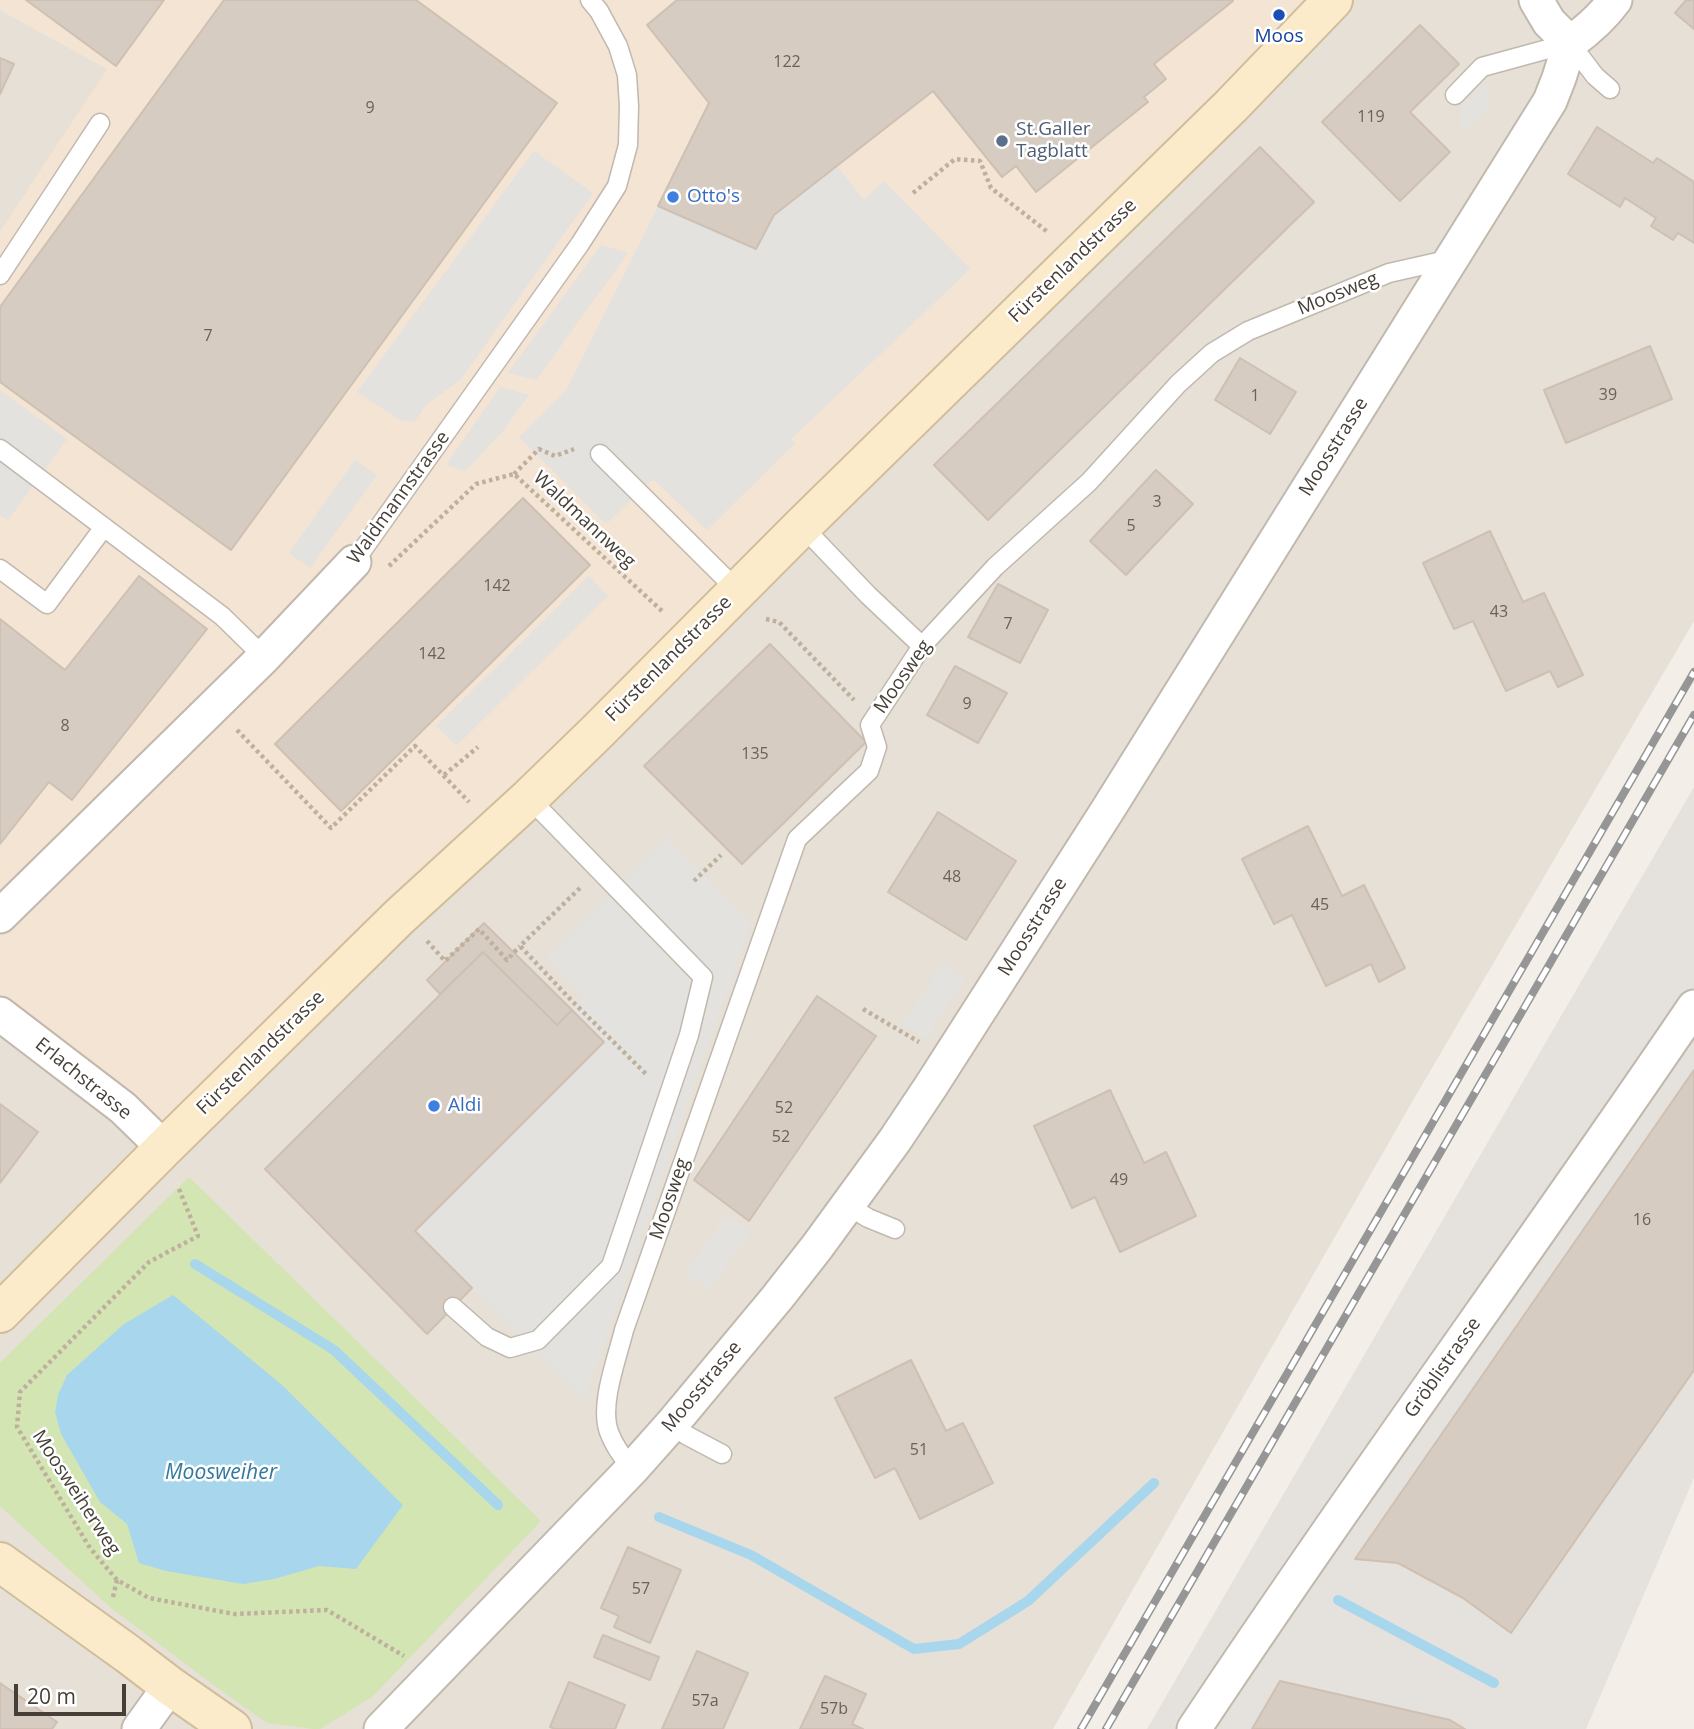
<!DOCTYPE html>
<html>
<head>
<meta charset="utf-8">
<style>
	body { margin:0 }
	#map { position:relative; width:1694px; height:1729px; overflow:hidden; background:#f3efe8; font-family:"Open Sans",sans-serif }
	canvas { display:block }
	.scale { position:absolute; left:14px; top:1684px; width:112px; height:32px; box-sizing:border-box; border:4px solid #463f37; border-top:0; padding-left:9px; font-size:21px; line-height:24px; white-space:nowrap; color:#463f37; -webkit-text-stroke:5px #fff; paint-order:stroke }
</style>
</head>
<body>
<div id="map">
<canvas width="1694" height="1729"></canvas>
<div class="scale">20 m</div>
</div>
<script>
const ctx = document.querySelector('canvas').getContext('2d');
ctx.lineJoin = 'round';
function fillPath(path, color) { ctx.fillStyle = color; ctx.fill(path, 'evenodd'); }
function strokePath(path, color, width, dash) { ctx.strokeStyle = color; ctx.lineWidth = width; ctx.lineCap = dash ? 'butt' : 'round'; ctx.setLineDash(dash || []); ctx.stroke(path); }
function write(font, color, halo, rows, align = 'center') {
  ctx.font = font + ' "Open Sans",sans-serif'; ctx.lineWidth = 5; ctx.setLineDash([]); ctx.textBaseline = 'middle'; ctx.strokeStyle = halo; ctx.fillStyle = color; for (const [text, x, y, turn = 0] of rows) {
    ctx.save(); ctx.translate(x, y); ctx.rotate((+turn || 0) * Math.PI / 180); ctx.textAlign = isNaN(turn) ? turn : align; if (halo) ctx.strokeText(text, 0, 0); ctx.fillText(text, 0, 0); ctx.restore();
  }
}
fillPath(new Path2D(`
	M1322,0H1694V621L1415,1097L1053,1729H0V1015Z
	M0,10L108,69L0,232Z`), '#e7e0d6');
fillPath(new Path2D(`
	M0,0H1321L164,1148L0,1015V232L107,69L0,10Z`), '#f3e4d4');
fillPath(new Path2D(`
	M1694,787V1478L1586,1729H1147Z`), '#e5e1dd');
fillPath(new Path2D(`
	M189,1177L541,1521L372,1697L320,1729H313L267,1723L215,1686L110,1607L0,1506V1363Z`), '#d3e5b3');
fillPath(new Path2D(`
	M1476,85H1489V107L1461,134L1462,101L1475,100Z
	M534,151L593,193L461,379L426,405L414,422L400,420L357,392Z
	M837,166L864,200L884,181L970,269L791,439L795,443L707,530L653,479L606,524L519,437L567,389L658,206L756,249L774,215Z
	M601,245L628,253L536,380L508,373Z
	M500,387L529,395L502,432L465,471L446,465Z
	M0,390L67,439L8,520L0,515Z
	M355,460L377,475L310,568L289,553Z
	M589,576L608,596L456,746L436,726Z
	M667,837L751,922L584,1400L415,1231L604,1043L572,1010L584,998L547,957Z
	M942,963L965,978L926,1039L903,1024Z
	M726,1215L751,1232L709,1290L685,1273Z`), '#e4e2df');
fillPath(new Path2D(`
	M173,1295L282,1385L403,1505L356,1569L319,1566L274,1579L243,1584L166,1571L139,1563L127,1524L100,1502L61,1434L55,1412L58,1395L67,1375L124,1324Z`), '#a8d6ec');
strokePath(new Path2D(`
	M195,1264L334,1350L498,1505
	M659,1517L751,1555L914,1649L959,1644L1028,1601L1154,1483
	M1338,1600L1494,1683`), '#a8d6ec', 10);
const building = new Path2D(`
	M26,0H164L116,66Z
	M224,0H416L557,103L231,550L0,382V307Z
	M677,0H1232L1233,1L1154,64L1166,79L1144,97L1148,102L1036,192L1016,166L1002,177L933,91L774,215L756,249L658,206L709,103L647,25Z
	M1686,0H1694V29L1675,13Z
	M1420,25L1459,64L1410,112L1450,152L1400,201L1322,122Z
	M0,58L14,64L0,94Z
	M1597,127L1653,163L1657,158L1694,182V243L1678,233L1673,240L1651,226L1656,218L1625,198L1620,207L1568,174Z
	M1260,147L1314,202L988,520L934,465Z
	M1650,346L1672,399L1566,443L1544,390Z
	M1240,358L1296,392L1270,434L1215,400Z
	M1156,470L1193,504L1126,575L1090,541Z
	M523,498L590,565L341,811L275,744Z
	M1490,531L1523,602L1544,593L1583,675L1558,687L1550,671L1506,691L1473,621L1454,629L1423,563Z
	M139,576L207,629L72,800L49,782L0,844V619L65,670Z
	M998,584L1048,610L1020,663L968,637Z
	M770,644L866,742L742,864L644,766Z
	M955,666L1007,693L978,743L927,715Z
	M938,812L1016,861L966,940L888,892Z
	M1308,826L1342,896L1364,885L1405,968L1379,982L1371,964L1326,986L1292,915L1274,924L1242,859Z
	M484,923L572,1010L557,1025L483,952L440,994L427,980Z
	M483,952L557,1025L572,1010L604,1042L415,1231L472,1288L427,1334L265,1169Z
	M817,996L876,1036L749,1221L694,1180Z
	M1694,1070V1370L1511,1633L1463,1598L1398,1563L1355,1559Z
	M1110,1090L1144,1163L1166,1152L1196,1216L1120,1252L1095,1197L1072,1208L1034,1126Z
	M0,1104L38,1132L0,1183Z
	M911,1360L946,1431L963,1423L993,1483L920,1519L895,1468L875,1478L835,1398Z
	M628,1547L681,1570L650,1643L614,1627L619,1616L601,1608Z
	M603,1635L659,1657L650,1680L594,1657Z
	M697,1651L748,1673L723,1729H662Z
	M825,1676L866,1694L852,1724L863,1729H800Z
	M1280,1681L1450,1720L1465,1729H1252Z
	M569,1682L625,1705L615,1729H555L550,1727Z
	M0,1683L57,1722L52,1729H0Z`);
fillPath(building, '#d7ccc1');
strokePath(building, '#cec0b2', 2);
const lane = new Path2D(`
	M1455,95L1482,67L1570,43L1595,76L1610,89
	M0,275L100,123
	M0,449L222,616L264,657
	M600,454L738,591
	M802,526L868,595L922,646
	M354,562L580,244L617,186L628,145L629,106L627,75L618,46L599,11L590,0
	M0,569L47,604L104,527
	M847,1205L868,1218L895,1229
	M453,1307L487,1337L510,1348L538,1340L611,1266L689,1035L703,977L529,798
	M672,1424L686,1435L722,1454
	M632,1469C623,1458 614,1446 609,1432C599,1405 617,1359 624,1330L797,839L869,771L877,747L870,725L922,646L995,567L1089,482L1178,384L1212,353L1248,331L1389,273L1451,259`);
const street = new Path2D(`
	M1570,43C1588,30 1602,18 1615,0
	M0,916L264,657L354,562
	M0,1014L123,1108L164,1148
	M139,1729L170,1686
	M381,1729L632,1469L672,1424L777,1298L817,1247L895,1140L931,1086L1107,811L1550,101L1559,78L1570,43L1549,22L1536,0
	M1194,1729C1356,1485 1530,1249 1694,1007`);
const secondary = new Path2D(`
	M0,1313L164,1148L399,917L529,798L597,732L802,526L1231,106L1333,0
	M0,1562L128,1654L170,1686L232,1729`);
strokePath(lane, '#c1b8ae', 21);
strokePath(street, '#c1b8ae', 37);
strokePath(secondary, '#d0bd9a', 42);
strokePath(new Path2D(`
	M913,193L955,159L980,161L991,188L1049,233
	M514,474L539,449L555,456L574,449
	M389,566L476,484L514,474L663,612
	M766,619L779,622L854,700
	M237,730L331,828L415,746L469,802
	M444,775L478,747
	M694,881L721,855
	M580,888L520,946L572,1001L647,1075
	M427,941L445,961L479,929L507,960L520,946
	M863,1009L919,1042
	M179,1189L198,1236L149,1262L20,1392L17,1427L90,1548L117,1580L149,1598L234,1614L327,1610L404,1656
	M113,1597L117,1580`), '#bfb09d', 4.5, [3.5, 3.5]);
strokePath(lane, '#fff', 18);
strokePath(street, '#fff', 33);
strokePath(secondary, '#fbebca', 38);
const rail = new Path2D(`
	M1081,1729L1694,672
	M1106,1729L1694,715`);
strokePath(rail, '#969696', 8);
strokePath(rail, '#fff', 5, [16]);
for (const [x, y, r, color] of [
	[1279,15,7,"#1a4fb4"],
	[1002,141,7,"#5c6f8a"],
	[673,197,7,"#3f7fe0"],
	[434,1106,7,"#3f7fe0"]
]) { const dot = new Path2D(); dot.arc(x, y, r, 0, 2 * Math.PI); ctx.fillStyle = color; ctx.fill(dot); strokePath(dot, '#fff', 2.5); }
write('16px', '#6a625a', null, [
	["122",787,62],
	["9",370,108],
	["119",1371,117],
	["7",208,336],
	["39",1608,395],
	["1",1255,396],
	["3",1157,502],
	["5",1131,526],
	["142",497,586],
	["43",1499,612],
	["7",1008,624],
	["142",432,654],
	["9",967,704],
	["8",65,726],
	["135",755,754],
	["48",952,877],
	["45",1320,905],
	["52",784,1108],
	["52",781,1137],
	["49",1119,1180],
	["16",1642,1220],
	["51",919,1450],
	["57",641,1589],
	["57a",705,1701],
	["57b",834,1709]
]);
write('19px', '#164399', '#fff', [
	["Moos",1279,37]
]);
write('19px', '#4e5e75', '#fff', [
	["St.Galler",1016,130],
	["Tagblatt",1016,152]
], 'left');
write('19px', '#366cbe', '#fff', [
	["Otto's",687,197],
	["Aldi",448,1106]
], 'left');
write('19px', '#463f37', '#fff', [
	["Fürstenlandstrasse",1073,261,-44],
	["Moosweg",1338,294,-22],
	["Moosstrasse",1334,447,-58],
	["Waldmannstrasse",399,498,-54],
	["Waldmannweg",584,520,43],
	["Fürstenlandstrasse",669,659,-45],
	["Moosweg",903,677,-55],
	["Moosstrasse",1033,927,-58],
	["Fürstenlandstrasse",261,1053,-44],
	["Erlachstrasse",83,1079,39],
	["Moosweg",670,1199,-71],
	["Gröblistrasse",1443,1368,-55],
	["Moosstrasse",702,1387,-50],
	["Moosweiherweg",76,1493,57]
]);
write('italic 21px', '#32799c', '#fff', [
	["Moosweiher",221,1473]
]);
</script>
</body>
</html>
